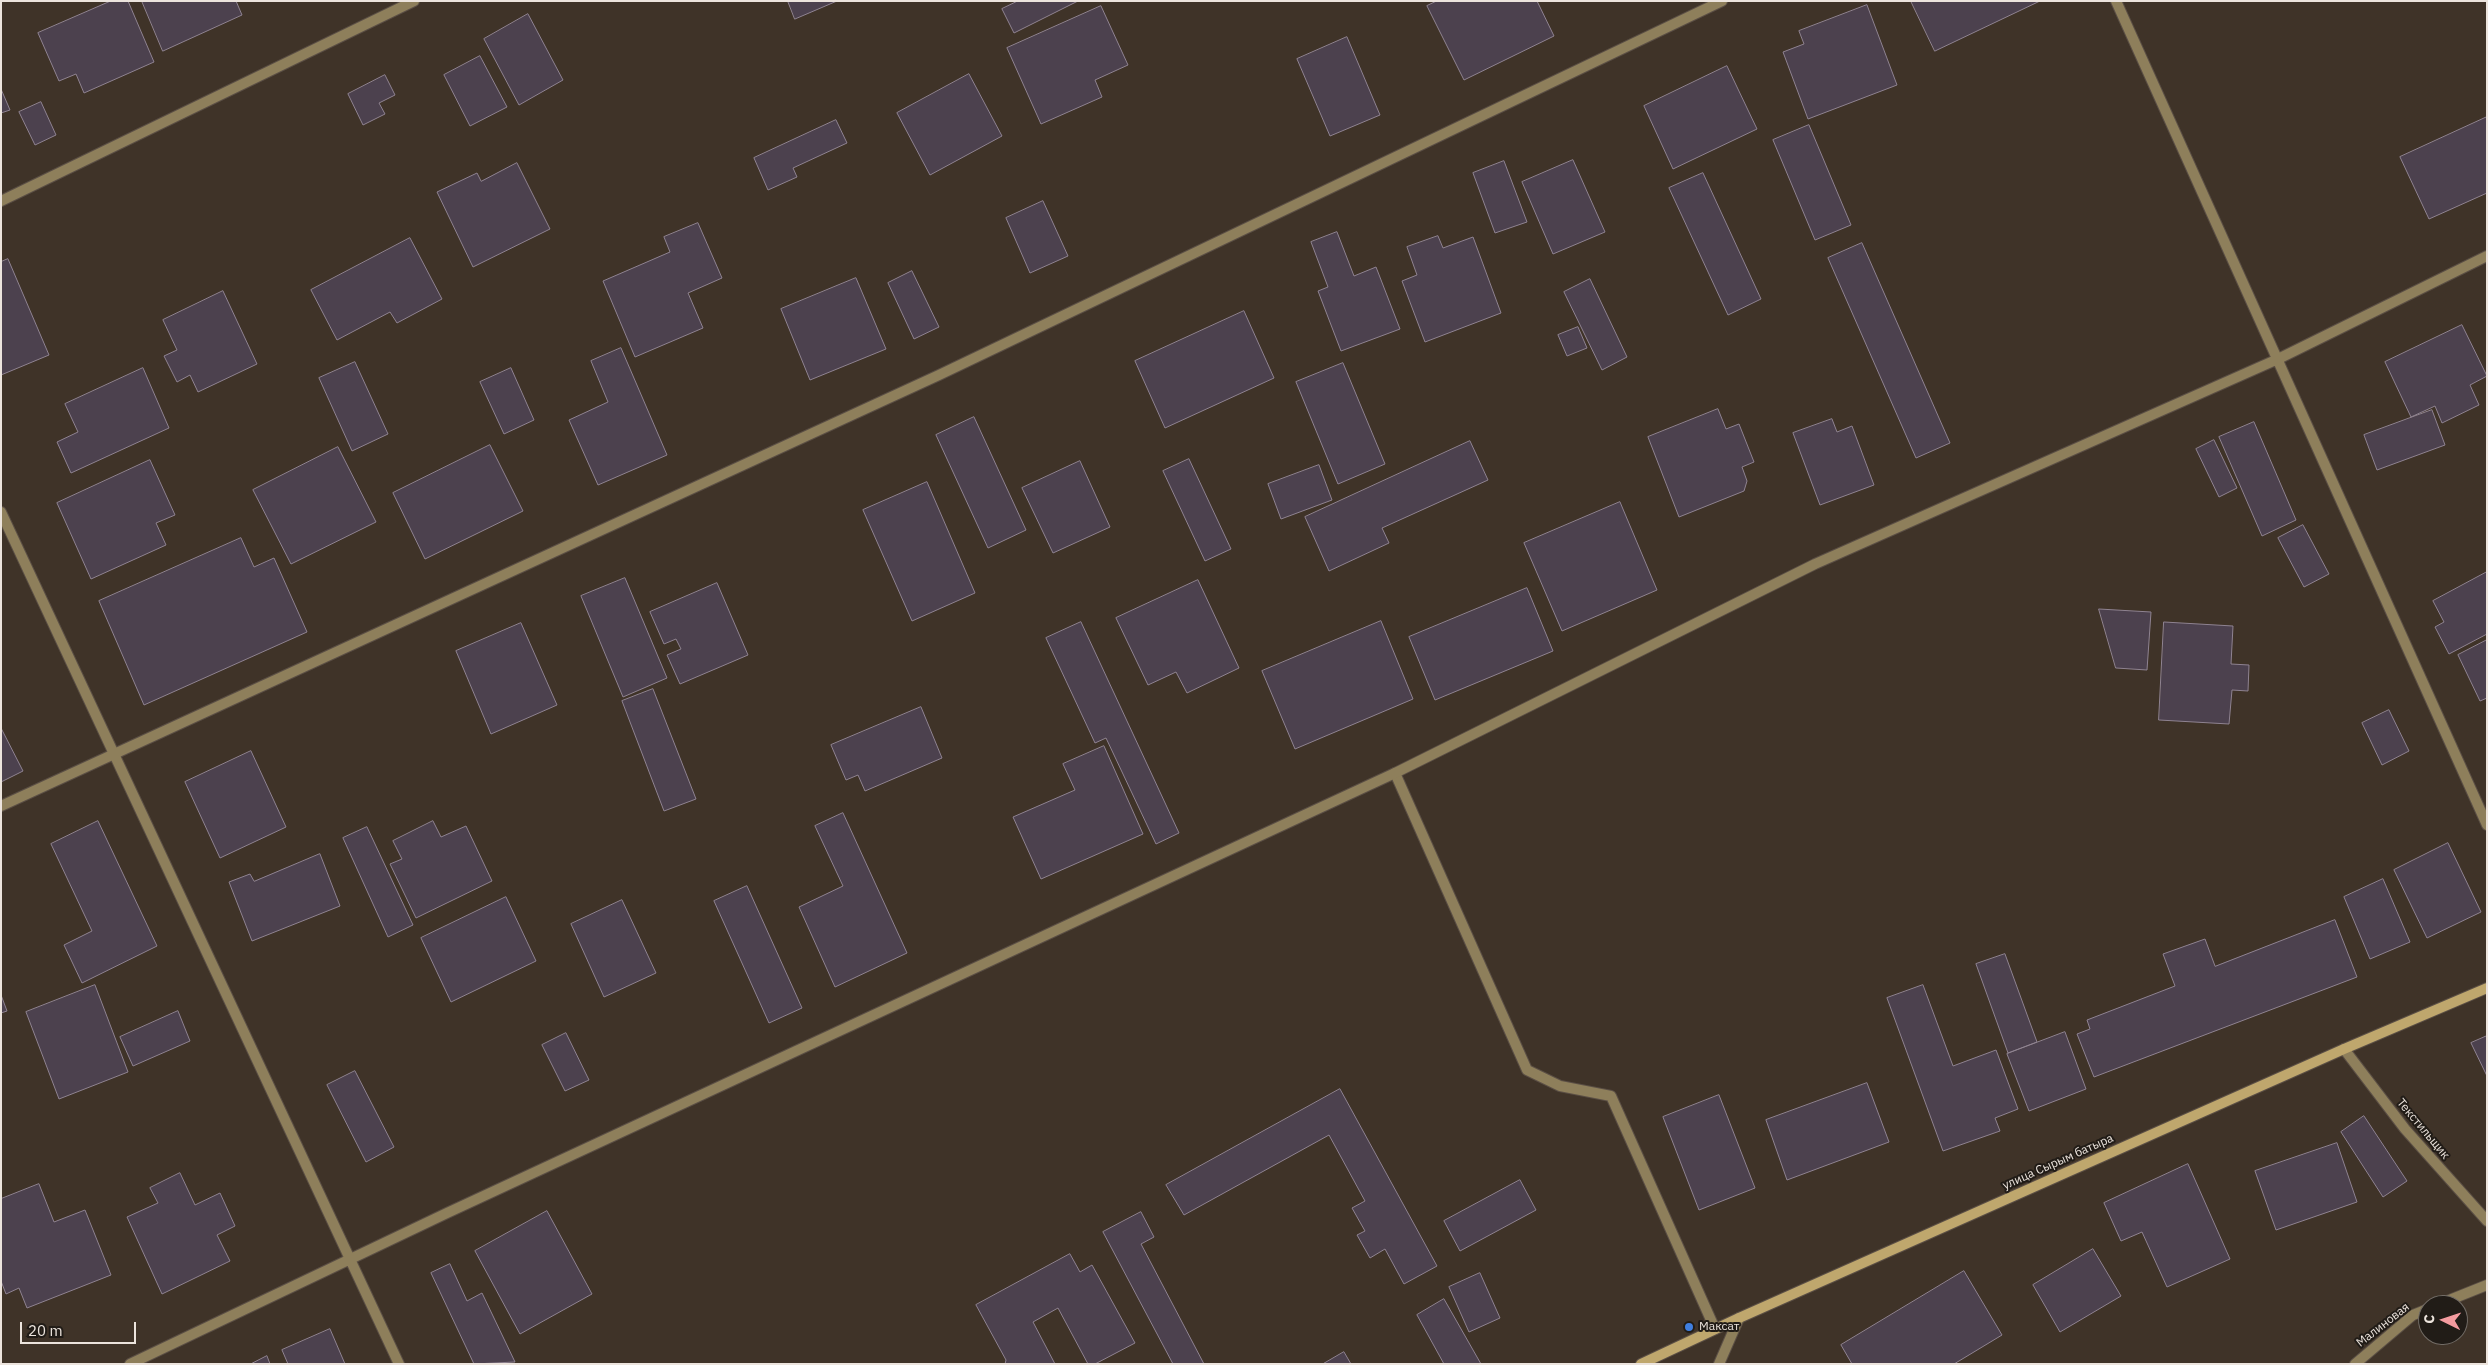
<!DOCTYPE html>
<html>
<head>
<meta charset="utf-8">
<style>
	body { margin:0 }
	#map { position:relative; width:2488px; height:1365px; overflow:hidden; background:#3f3328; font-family:"IBM Plex Sans",sans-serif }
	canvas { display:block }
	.frame { position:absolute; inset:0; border:2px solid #ece4dd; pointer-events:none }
	.north { position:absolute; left:2418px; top:1295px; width:50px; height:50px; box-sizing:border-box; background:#211c17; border:1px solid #726c66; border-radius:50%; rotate:274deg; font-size:14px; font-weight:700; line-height:20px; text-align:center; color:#ece4dd }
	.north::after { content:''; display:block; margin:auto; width:18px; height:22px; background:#f49b9f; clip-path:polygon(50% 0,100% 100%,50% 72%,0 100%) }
	.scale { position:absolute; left:20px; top:1322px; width:116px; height:22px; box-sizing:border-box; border:2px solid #ece4dd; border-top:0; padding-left:6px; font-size:15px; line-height:18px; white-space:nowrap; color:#ece4dd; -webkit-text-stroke:4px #211c17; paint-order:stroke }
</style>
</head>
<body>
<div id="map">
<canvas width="2488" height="1365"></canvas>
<div class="frame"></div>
<div class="north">С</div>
<div class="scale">20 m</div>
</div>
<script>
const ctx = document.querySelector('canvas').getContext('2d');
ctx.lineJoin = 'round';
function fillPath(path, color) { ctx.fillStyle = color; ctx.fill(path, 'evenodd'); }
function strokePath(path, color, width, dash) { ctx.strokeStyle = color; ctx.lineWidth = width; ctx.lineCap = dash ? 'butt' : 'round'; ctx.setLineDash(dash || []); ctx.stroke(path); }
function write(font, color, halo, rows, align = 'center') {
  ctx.font = font + ' "IBM Plex Sans",sans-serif'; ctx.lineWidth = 4; ctx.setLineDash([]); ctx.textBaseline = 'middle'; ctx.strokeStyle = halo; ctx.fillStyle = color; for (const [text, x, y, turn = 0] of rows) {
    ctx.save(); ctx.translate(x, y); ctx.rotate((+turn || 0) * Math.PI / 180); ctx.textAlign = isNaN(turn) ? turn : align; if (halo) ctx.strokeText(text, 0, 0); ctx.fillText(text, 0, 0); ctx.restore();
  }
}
const building = new Path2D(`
	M111,1H128L154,62L84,93L76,74L59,81L38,33Z
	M142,1H236L242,15L163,51Z
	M788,1H837L795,19Z
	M1018,1H1078L1014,33L1002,9Z
	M1437,1H1537L1554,36L1464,80L1427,6Z
	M1911,1H2040L1935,51Z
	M1867,5L1897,85L1808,119L1783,52L1804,44L1799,31Z
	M1101,6L1128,65L1095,80L1102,97L1041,124L1007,48Z
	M528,14L563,80L519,105L484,39Z
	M1347,37L1380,115L1330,136L1297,59Z
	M480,56L507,107L470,126L444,75Z
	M1727,66L1757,129L1673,169L1644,106Z
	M969,74L1002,136L930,175L897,113Z
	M385,75L395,95L379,103L385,114L363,125L348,94Z
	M1,89L10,110L1,113Z
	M41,102L56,135L35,145L19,112Z
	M2487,117V193L2429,219L2400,157Z
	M836,120L847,143L793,168L797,177L768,190L754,158Z
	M1809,125L1851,225L1815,240L1773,140Z
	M1573,160L1605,232L1553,254L1522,182Z
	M1504,161L1527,222L1495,233L1473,173Z
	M517,163L550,229L473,267L437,192L477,173L481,181Z
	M1703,173L1761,299L1728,315L1669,188Z
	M1043,201L1068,256L1030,273L1006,218Z
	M698,223L722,278L688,293L703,328L635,357L603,281L670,252L664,237Z
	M1337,232L1354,276L1376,267L1400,329L1341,351L1318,291L1328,287L1311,242Z
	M1438,236L1443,248L1473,237L1501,313L1425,342L1402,281L1417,275L1407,247Z
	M410,238L442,299L397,323L390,312L337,340L311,290Z
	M1862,243L1950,443L1916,458L1828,258Z
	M8,259L49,355L1,375V262Z
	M912,271L939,327L914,339L888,283Z
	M856,278L886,349L810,380L781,309Z
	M1590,279L1627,357L1602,370L1564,292Z
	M223,291L257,364L198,392L190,375L177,382L164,356L177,350L163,320Z
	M1244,311L1274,378L1165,428L1135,361Z
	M2462,325L2487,376L2470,385L2479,405L2442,423L2435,406L2411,417L2385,362Z
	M1578,327L1587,348L1567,356L1558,335Z
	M621,348L667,455L598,485L569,420L608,402L591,361Z
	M355,362L388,434L352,451L319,378Z
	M1343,363L1385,464L1338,484L1296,382Z
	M143,368L169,428L71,473L57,442L78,432L65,404Z
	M511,368L534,420L504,434L480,382Z
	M1718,409L1726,429L1739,424L1754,462L1742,467L1747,481L1744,491L1679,517L1648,437Z
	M2432,410L2445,445L2377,470L2364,435Z
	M974,417L1026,530L988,548L936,435Z
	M1832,419L1837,432L1852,426L1874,485L1820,505L1793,433Z
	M2254,422L2296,520L2262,536L2219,437Z
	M2214,440L2237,488L2219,497L2196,449Z
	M1470,441L1488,480L1382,528L1389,543L1329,571L1305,517Z
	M490,445L523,511L425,559L393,493Z
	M338,447L376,522L291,564L253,490Z
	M1189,459L1231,549L1205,561L1163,471Z
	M150,460L175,515L156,523L166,545L91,579L57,503Z
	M1080,461L1110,527L1053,553L1022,488Z
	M1319,465L1332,500L1281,519L1268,484Z
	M927,482L975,593L912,621L863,510Z
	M1620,502L1657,590L1562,631L1524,543Z
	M2303,525L2329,574L2304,587L2278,538Z
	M241,538L254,567L274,558L307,632L144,705L99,601Z
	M2487,572V634L2449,654L2435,627L2444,622L2433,601Z
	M625,578L667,678L623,697L581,596Z
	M1198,580L1239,668L1187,693L1176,672L1148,685L1116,618Z
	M717,583L748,655L680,684L667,655L681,649L676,639L664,644L650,612Z
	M1527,588L1553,651L1435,700L1409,637Z
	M2099,609L2151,612L2147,670L2116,668Z
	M1381,621L1413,699L1295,749L1262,671Z
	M1081,622L1179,833L1156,844L1106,738L1095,743L1046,638Z
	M2164,622L2233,626L2231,664L2249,665L2248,691L2232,690L2229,724L2159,720Z
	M521,623L557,705L491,734L456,651Z
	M2487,640V698L2480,701L2458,655Z
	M653,689L696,799L664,811L622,701Z
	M921,707L942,758L865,791L858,775L846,780L831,745Z
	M2389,710L2409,751L2382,765L2362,723Z
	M1,728L23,771L1,782Z
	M1104,746L1143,834L1041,879L1013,817L1075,790L1063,764Z
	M251,751L286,827L220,858L185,782Z
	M843,813L907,953L835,987L799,907L843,886L815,826Z
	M98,821L157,946L82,983L64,945L92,931L51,844Z
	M433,821L441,837L466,826L492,881L416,918L390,864L402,859L393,841Z
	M367,827L413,925L388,937L343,838Z
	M2448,843L2481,912L2427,938L2394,870Z
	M320,854L340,906L252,941L229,882L250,874L254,881Z
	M2383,879L2410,942L2370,959L2344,897Z
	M747,886L802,1008L769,1023L714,901Z
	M506,897L536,961L451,1002L421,938Z
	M622,900L656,973L604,997L571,924Z
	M2335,920L2357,977L2094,1077L2077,1034L2090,1029L2087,1020L2175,986L2163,954L2205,939L2215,966Z
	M2005,954L2037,1042L2008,1053L1976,964Z
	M95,985L128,1072L59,1099L26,1012Z
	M1923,985L1953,1066L1996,1050L2018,1109L1995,1118L2000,1131L1943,1151L1887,998Z
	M1,995L7,1011L1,1013Z
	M178,1011L190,1041L133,1066L120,1037Z
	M2065,1032L2086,1089L2029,1111L2007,1054Z
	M566,1033L589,1080L565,1091L542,1045Z
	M2487,1036V1076L2471,1043Z
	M355,1071L394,1147L366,1162L327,1085Z
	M1867,1083L1889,1142L1787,1180L1766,1120Z
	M1340,1089L1437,1266L1404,1284L1385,1249L1370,1258L1357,1235L1365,1231L1352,1208L1365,1201L1329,1135L1184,1215L1166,1185Z
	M1719,1095L1755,1188L1699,1210L1663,1117Z
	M2364,1116L2407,1181L2383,1197L2341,1132Z
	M2337,1143L2357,1202L2276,1230L2255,1171Z
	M2188,1164L2230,1259L2167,1287L2142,1232L2121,1241L2104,1203Z
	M180,1173L195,1205L220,1193L235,1226L217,1235L230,1261L162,1294L127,1217L158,1203L150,1188Z
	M1520,1180L1536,1210L1460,1251L1444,1221Z
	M39,1184L54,1222L85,1210L111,1275L27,1308L19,1288L6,1294L1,1281V1199Z
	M547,1211L592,1294L520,1334L475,1251Z
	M1141,1212L1154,1237L1141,1244L1204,1364H1173L1103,1232Z
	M2093,1249L2121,1296L2060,1332L2033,1285Z
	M1070,1254L1080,1272L1092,1265L1135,1343L1095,1364H1088L1058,1308L1033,1322L1055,1364H1005L1006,1360L976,1305Z
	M450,1264L467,1301L482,1293L515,1362L474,1364L431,1273Z
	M1964,1271L2002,1335L1954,1364H1852L1841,1345Z
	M1480,1273L1500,1318L1469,1332L1449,1287Z
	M1444,1299L1481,1364H1444L1417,1315Z
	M330,1329L345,1364H288L282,1350Z
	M1344,1352L1351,1364H1323Z
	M267,1356L270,1364H251Z`);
fillPath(building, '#4c414e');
strokePath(building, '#8f8391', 1);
const lane = new Path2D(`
	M1395,773L1527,1070L1560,1086L1611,1096L1715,1329`);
const street = new Path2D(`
	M2116,1L2487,825
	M1,201L414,1
	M1,512L399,1364
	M1,806L939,375L1722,1
	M2344,1049L2405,1129L2487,1221
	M2437,1305L2487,1285
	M130,1364L447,1213L1395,773L1815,564L2278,359L2487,256
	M1719,1364L1739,1318
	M2355,1364L2413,1315L2428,1309`);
const secondary = new Path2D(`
	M1641,1364L1739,1318L2344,1049L2487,988`);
strokePath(lane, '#5b4f45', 12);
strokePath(street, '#5b4f45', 12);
strokePath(secondary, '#5b4f45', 12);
strokePath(lane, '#8e7f5b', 10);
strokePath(street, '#8e7f5b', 10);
strokePath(secondary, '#bfa76d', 10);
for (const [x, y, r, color] of [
	[1689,1327,5,"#3f7fe0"]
]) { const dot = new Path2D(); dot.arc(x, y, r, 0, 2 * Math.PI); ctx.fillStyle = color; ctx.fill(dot); strokePath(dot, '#211c17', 2); }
write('12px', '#ece4dd', '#211c17', [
	["Текстильщик",2423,1129,50],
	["улица Сырым батыра",2058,1162,-24],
	["Малиновая",2383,1325,-38]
]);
write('12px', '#ece4dd', '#211c17', [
	["Максат",1699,1327]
], 'left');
</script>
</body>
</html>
